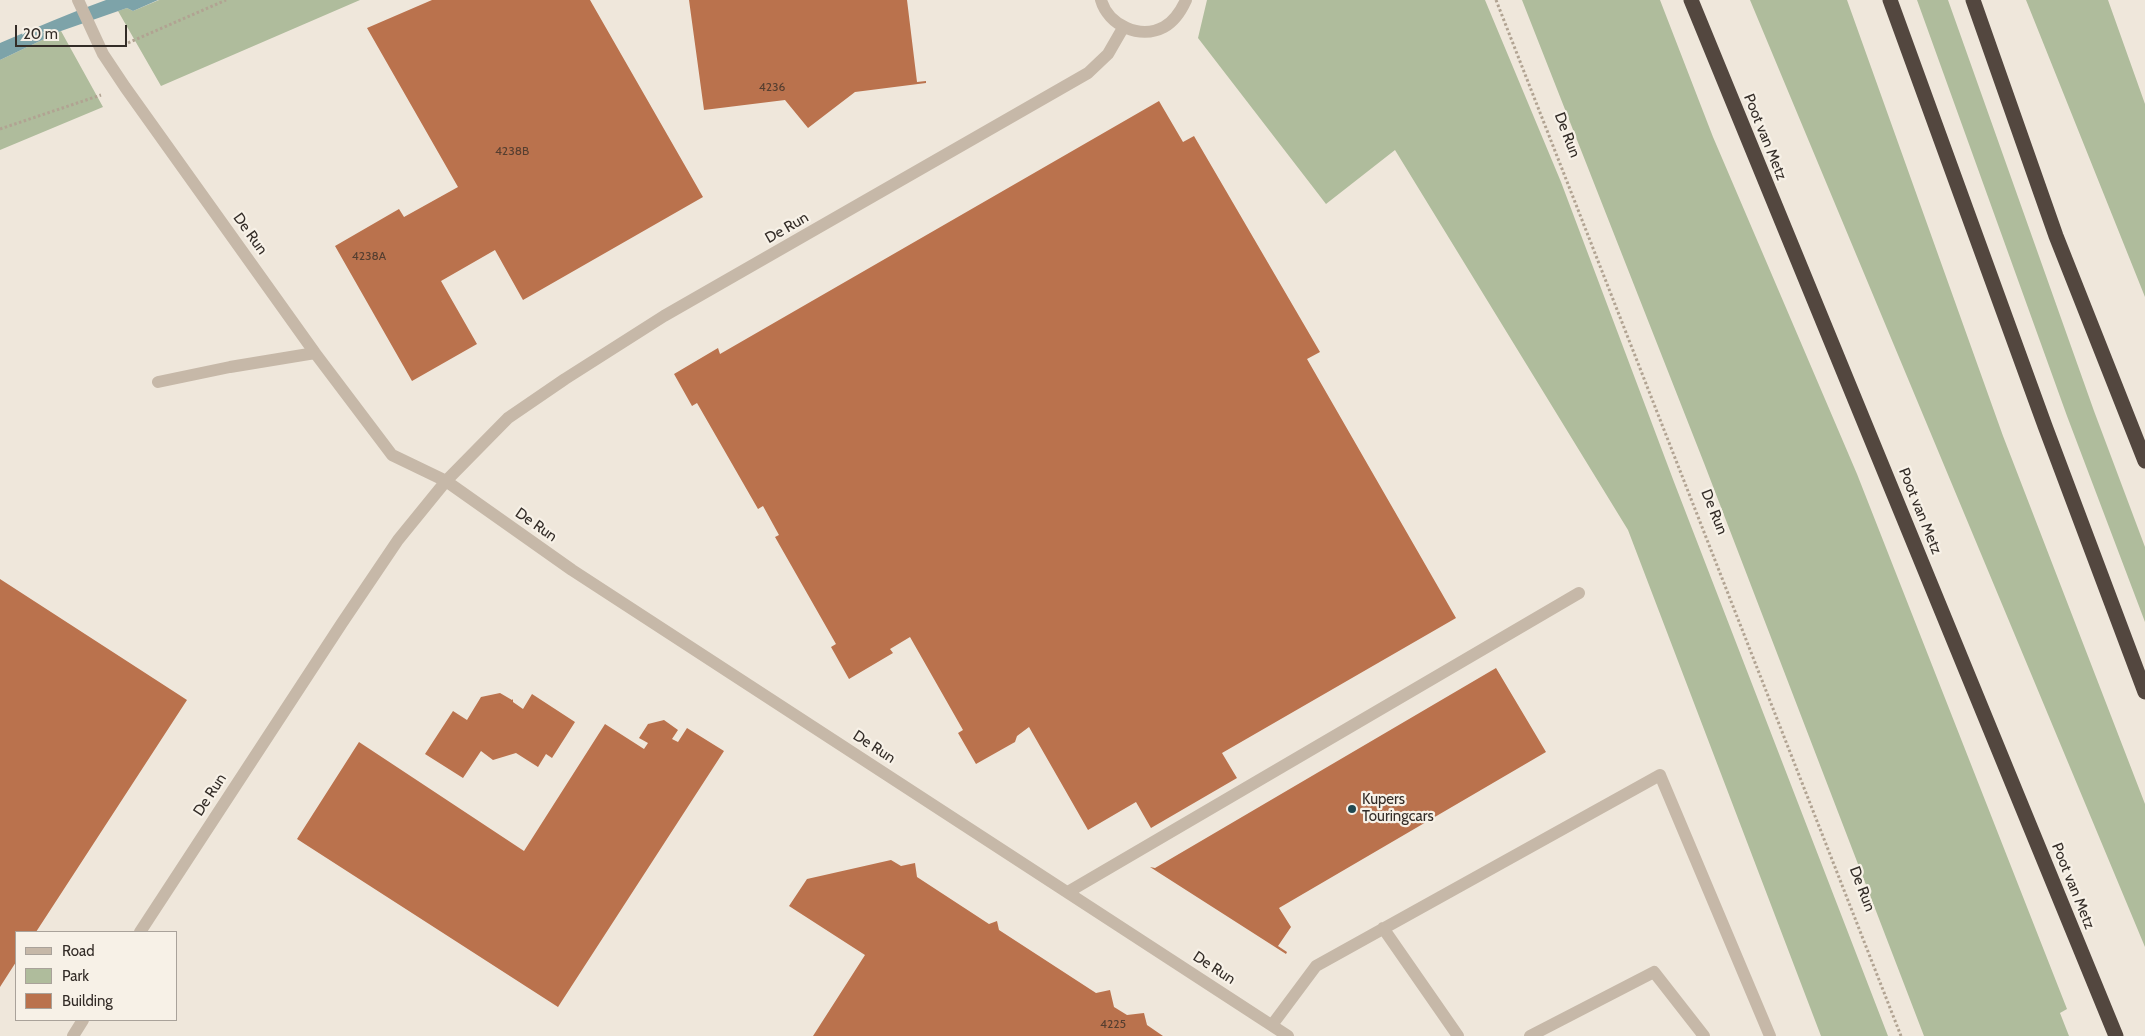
<!DOCTYPE html>
<html>
<head>
<meta charset="utf-8">
<style>
	body { margin:0 }
	#map { position:relative; width:2145px; height:1036px; overflow:hidden; background:#efe7db; font-family:Cabin,sans-serif }
	canvas { display:block }
	.legend { position:absolute; left:15px; top:931px; width:162px; height:90px; box-sizing:border-box; background:#f7f1e7; border:1px solid #a9a29a; margin:0; padding:6px 9px; list-style:none; font-size:15px; color:#332c27 }
	.legend li { display:flex; align-items:center; gap:10px; height:25px }
	.legend b { width:25px; border:1px solid #a9a29a }
	.scale { position:absolute; left:15px; top:25px; width:112px; height:22px; box-sizing:border-box; border:2px solid #332c27; border-top:0; padding-left:6px; font-size:15px; line-height:18px; white-space:nowrap; color:#332c27; -webkit-text-stroke:4px #f7f1e7; paint-order:stroke }
</style>
</head>
<body>
<div id="map">
<canvas width="2145" height="1036"></canvas>
<ul class="legend">
<li><b style="height:6px;background:#c6b8a8"></b>Road</li>
<li><b style="height:14px;background:#afbc9c"></b>Park</li>
<li><b style="height:14px;background:#ba724d"></b>Building</li>
</ul>
<div class="scale">20 m</div>
</div>
<script>
const ctx = document.querySelector('canvas').getContext('2d');
ctx.lineJoin = 'round';
function fillPath(path, color) { ctx.fillStyle = color; ctx.fill(path, 'evenodd'); }
function strokePath(path, color, width, dash) { ctx.strokeStyle = color; ctx.lineWidth = width; ctx.lineCap = dash ? 'butt' : 'round'; ctx.setLineDash(dash || []); ctx.stroke(path); }
function write(font, color, halo, rows, align = 'center') {
  ctx.font = font + ' Cabin,sans-serif'; ctx.lineWidth = 4.5; ctx.setLineDash([]); ctx.textBaseline = 'middle'; ctx.strokeStyle = halo; ctx.fillStyle = color; for (const [text, x, y, turn = 0] of rows) {
    ctx.save(); ctx.translate(x, y); ctx.rotate((+turn || 0) * Math.PI / 180); ctx.textAlign = isNaN(turn) ? turn : align; if (halo) ctx.strokeText(text, 0, 0); ctx.fillText(text, 0, 0); ctx.restore();
  }
}
fillPath(new Path2D(`
	M159,0H360L161,86L118,11L127,8L133,11Z
	M1207,0H1485L1561,182L1674,482L1888,1036H1821L1628,530L1395,150L1326,204L1198,38Z
	M1522,0H1660L1713,137L1857,474L2067,1009L2060,1013L2069,1036H1924L1704,463Z
	M1750,0H1847L2003,436L2145,804V947Z
	M1917,0H1948L2094,411L2145,547V622L2067,416Z
	M2026,0H2108L2145,104V297Z
	M61,31L103,107L0,150V60Z`), '#afbc9c');
fillPath(new Path2D(`
	M106,0H158L133,11L127,8L61,31L0,60V43C35,28 70,13 106,0Z`), '#7da3a9');
fillPath(new Path2D(`
	M432,0H590L703,197L523,300L495,250L441,281L477,344L412,381L335,246L399,209L404,217L458,187L367,28Z
	M689,0H907L917,82L926,81V83L855,92L808,128L785,100L704,110Z
	M1159,101L1183,142L1194,136L1320,352L1307,359L1456,618L1222,753L1237,778L1151,828L1136,802L1088,830L1029,727L1017,736L1015,742L976,764L958,733L963,730L910,637L890,649L893,653L849,679L831,647L836,644L775,537L779,535L763,506L758,509L697,403L692,406L674,374L718,348L720,354Z
	M0,579L187,700L36,932H16V962L0,987Z
	M1496,668L1546,752L1279,908L1291,927L1278,946L1287,952L1286,954L1150,867L1155,868Z
	M500,693L512,700L513,699V702L523,709L532,694L575,722L552,758L546,754L538,767L516,753L493,760L481,751L463,778L425,754L453,711L467,720L481,697Z
	M664,720L678,730L672,739L678,742L687,728L724,751L558,1007L297,839L359,742L524,851L605,724L644,749L648,743L639,738L648,724Z
	M891,860L901,866L915,863L917,877L989,924L997,921L999,930L1096,993L1110,990L1114,1007L1127,1015L1144,1013L1147,1025L1163,1036H813L865,955L789,906L807,879Z`), '#ba724d');
strokePath(new Path2D(`
	M1496,0L1901,1036
	M128,43L226,0
	M0,129L101,95`), '#b1a392', 3, [2.5, 2.5]);
strokePath(new Path2D(`
	M78,0L103,54L125,87L315,353L392,455L446,481L508,418L565,379L664,316L1088,73L1108,54L1123,28
	M1101,0C1108,25 1140,40 1164,27C1175,21 1181,11 1186,0
	M158,382L230,367L315,353
	M1068,892L1579,593
	M1383,928L1458,1036
	M140,932L342,623L398,540L446,481L572,570L1288,1036
	M1272,1025L1316,966L1660,775L1770,1036
	M73,1036L83,1020
	M1530,1036L1654,972L1704,1036`), '#c6b8a8', 12);
strokePath(new Path2D(`
	M1691,0L2116,1036
	M1890,0L2045,426L2145,692
	M1973,0L2056,236L2145,461`), '#53473f', 15);
for (const [x, y, r, color] of [
	[1352,809,5,"#214951"]
]) { const dot = new Path2D(); dot.arc(x, y, r, 0, 2 * Math.PI); ctx.fillStyle = color; ctx.fill(dot); strokePath(dot, '#f7f1e7', 2); }
write('12px', '#553e30', null, [
	["4236",772,87],
	["4238B",512,151],
	["4238A",369,256],
	["4225",1113,1024]
]);
write('15px', '#332c27', '#f7f1e7', [
	["De Run",1567,135,69],
	["Poot van Metz",1765,137,68],
	["De Run",787,228,-30],
	["De Run",250,234,54],
	["Poot van Metz",1920,511,68],
	["De Run",1714,512,68],
	["De Run",536,525,35],
	["De Run",874,747,33],
	["De Run",210,795,-57],
	["Poot van Metz",2073,886,68],
	["De Run",1862,889,69],
	["De Run",1214,968,33]
]);
write('15px', '#332c27', '#f7f1e7', [
	["Kupers",1362,800],
	["Touringcars",1362,817]
], 'left');
</script>
</body>
</html>
